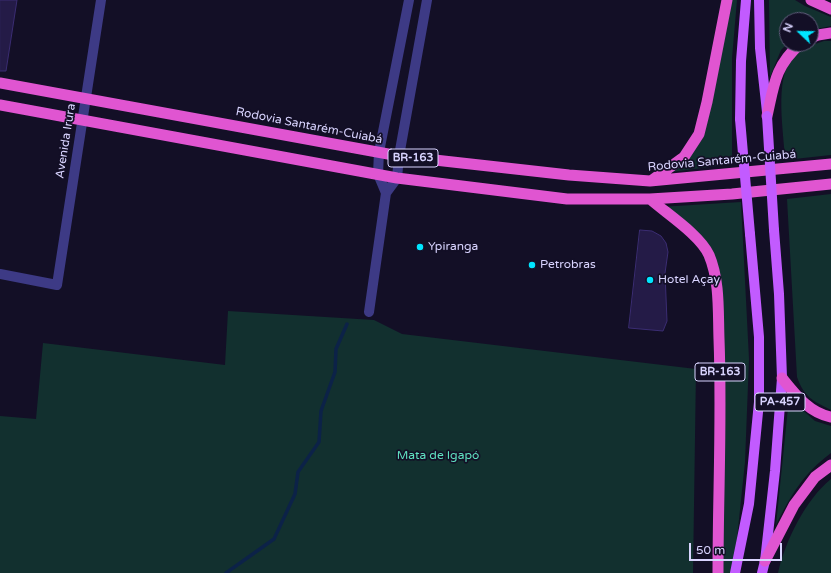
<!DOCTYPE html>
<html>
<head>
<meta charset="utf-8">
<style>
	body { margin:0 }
	#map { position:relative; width:831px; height:573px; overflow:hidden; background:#130f26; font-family:"Varela Round",sans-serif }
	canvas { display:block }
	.north { position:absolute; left:779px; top:12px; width:40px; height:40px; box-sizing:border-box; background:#130f26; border:1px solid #625e7d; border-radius:50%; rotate:292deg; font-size:11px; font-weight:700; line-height:16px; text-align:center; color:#d9d4ff }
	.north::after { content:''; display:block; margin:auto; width:14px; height:18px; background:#00e5ff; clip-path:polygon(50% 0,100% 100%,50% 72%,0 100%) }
	.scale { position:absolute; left:689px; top:543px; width:93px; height:18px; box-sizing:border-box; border:2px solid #d9d4ff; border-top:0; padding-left:5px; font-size:12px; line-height:14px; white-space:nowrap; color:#d9d4ff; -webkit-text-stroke:3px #130f26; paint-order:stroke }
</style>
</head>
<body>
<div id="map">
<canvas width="831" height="573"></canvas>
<div class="north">N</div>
<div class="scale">50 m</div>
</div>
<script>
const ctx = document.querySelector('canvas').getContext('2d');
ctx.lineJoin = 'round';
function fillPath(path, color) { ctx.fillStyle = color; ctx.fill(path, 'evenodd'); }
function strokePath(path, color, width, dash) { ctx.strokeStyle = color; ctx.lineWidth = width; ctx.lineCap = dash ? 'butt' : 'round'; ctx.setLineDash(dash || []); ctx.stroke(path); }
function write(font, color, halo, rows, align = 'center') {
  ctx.font = font + ' "Varela Round",sans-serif'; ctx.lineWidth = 3.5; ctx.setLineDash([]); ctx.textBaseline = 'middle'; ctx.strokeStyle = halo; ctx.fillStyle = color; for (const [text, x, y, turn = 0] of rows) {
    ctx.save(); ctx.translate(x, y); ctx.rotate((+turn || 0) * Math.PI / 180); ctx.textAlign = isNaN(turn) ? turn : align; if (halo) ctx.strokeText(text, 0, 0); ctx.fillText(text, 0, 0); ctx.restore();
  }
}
fillPath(new Path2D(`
	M732,0H737L732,58V164L671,172L686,161L703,138L712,102Z
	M769,0H795L805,6L831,17V26L811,30V20H787V44L781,50L770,77Z
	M824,41H831V155L785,160C784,133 774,80 792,59C800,49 812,45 824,41Z
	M831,194V410C813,401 804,397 797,377L787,199Z
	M741,202L749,359L745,462L734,567L733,573H718L720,362L709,254L660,207Z
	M228,311L374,320L402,334L696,369L693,573H0V416L36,419L43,343L225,365Z
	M789,398L815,421L831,426V453C803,474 791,495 776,525Z
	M831,479V573H778C785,541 806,499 831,479Z`), '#12302f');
strokePath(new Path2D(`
	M226,573L274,539L295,494L298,472L319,442L321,411L335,372L336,349L347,324`), '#0c2248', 3.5);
const building = new Path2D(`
	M0,0H17L6,71H0Z
	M640,230L652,231L661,236L666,243L668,252L665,273L667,321L663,331L629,328Z`);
fillPath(building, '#241b47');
strokePath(building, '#3b2d73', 1);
strokePath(new Path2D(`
	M386,193L378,174L379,152L409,0
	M0,274L57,285L101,0
	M369,312L386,193L397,178L399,156L427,0`), '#3d3a85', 10);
strokePath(new Path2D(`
	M759,0L760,48L767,112
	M740,119L741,61L746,0
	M735,573L749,504L759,402V337L750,234
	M762,573L765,561L775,471L782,378L779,294L774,230`), '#c25bff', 10);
strokePath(new Path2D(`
	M811,0L831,9
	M811,38L818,35L831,33
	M0,83L399,156L569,175L650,181L831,164
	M0,105L397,178L567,199H650L732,194L831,184
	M767,116C774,85 775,66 800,44
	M651,181L684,157L699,134L707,102L727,0
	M650,199C667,214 700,235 709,255C720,281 718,312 719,339C722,417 718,495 718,573
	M782,378C795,394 809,413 831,417
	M765,561L794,505L815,477L831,465`), '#e055d1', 11);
strokePath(new Path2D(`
	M767,116L774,230
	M740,119L750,234`), '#c25bff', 10);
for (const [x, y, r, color] of [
	[420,247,4,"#00e5ff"],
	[532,265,4,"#00e5ff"],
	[650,280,4,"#00e5ff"]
]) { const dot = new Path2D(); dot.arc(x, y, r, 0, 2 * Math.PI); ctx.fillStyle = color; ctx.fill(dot); strokePath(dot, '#130f26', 1.5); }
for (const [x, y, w] of [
	[413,158,50],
	[720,372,50],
	[780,402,50]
]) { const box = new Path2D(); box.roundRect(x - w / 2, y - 9, w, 18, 3); ctx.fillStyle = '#130f26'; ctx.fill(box); strokePath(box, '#d9d4ff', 1); }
write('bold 11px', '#d9d4ff', null, [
	["BR-163",413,158],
	["BR-163",720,372],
	["PA-457",780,402]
]);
write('12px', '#d9d4ff', '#130f26', [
	["Rodovia Santarém-Cuiabá",309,126,11],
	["Avenida Irura",66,141,-81],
	["Rodovia Santarém-Cuiabá",722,161,-5]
]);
write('12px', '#d9d4ff', '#130f26', [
	["Ypiranga",428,247],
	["Petrobras",540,265],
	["Hotel Açay",658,280]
], 'left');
write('12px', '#5fe0c0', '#130f26', [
	["Mata de Igapó",438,456]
]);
</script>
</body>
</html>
